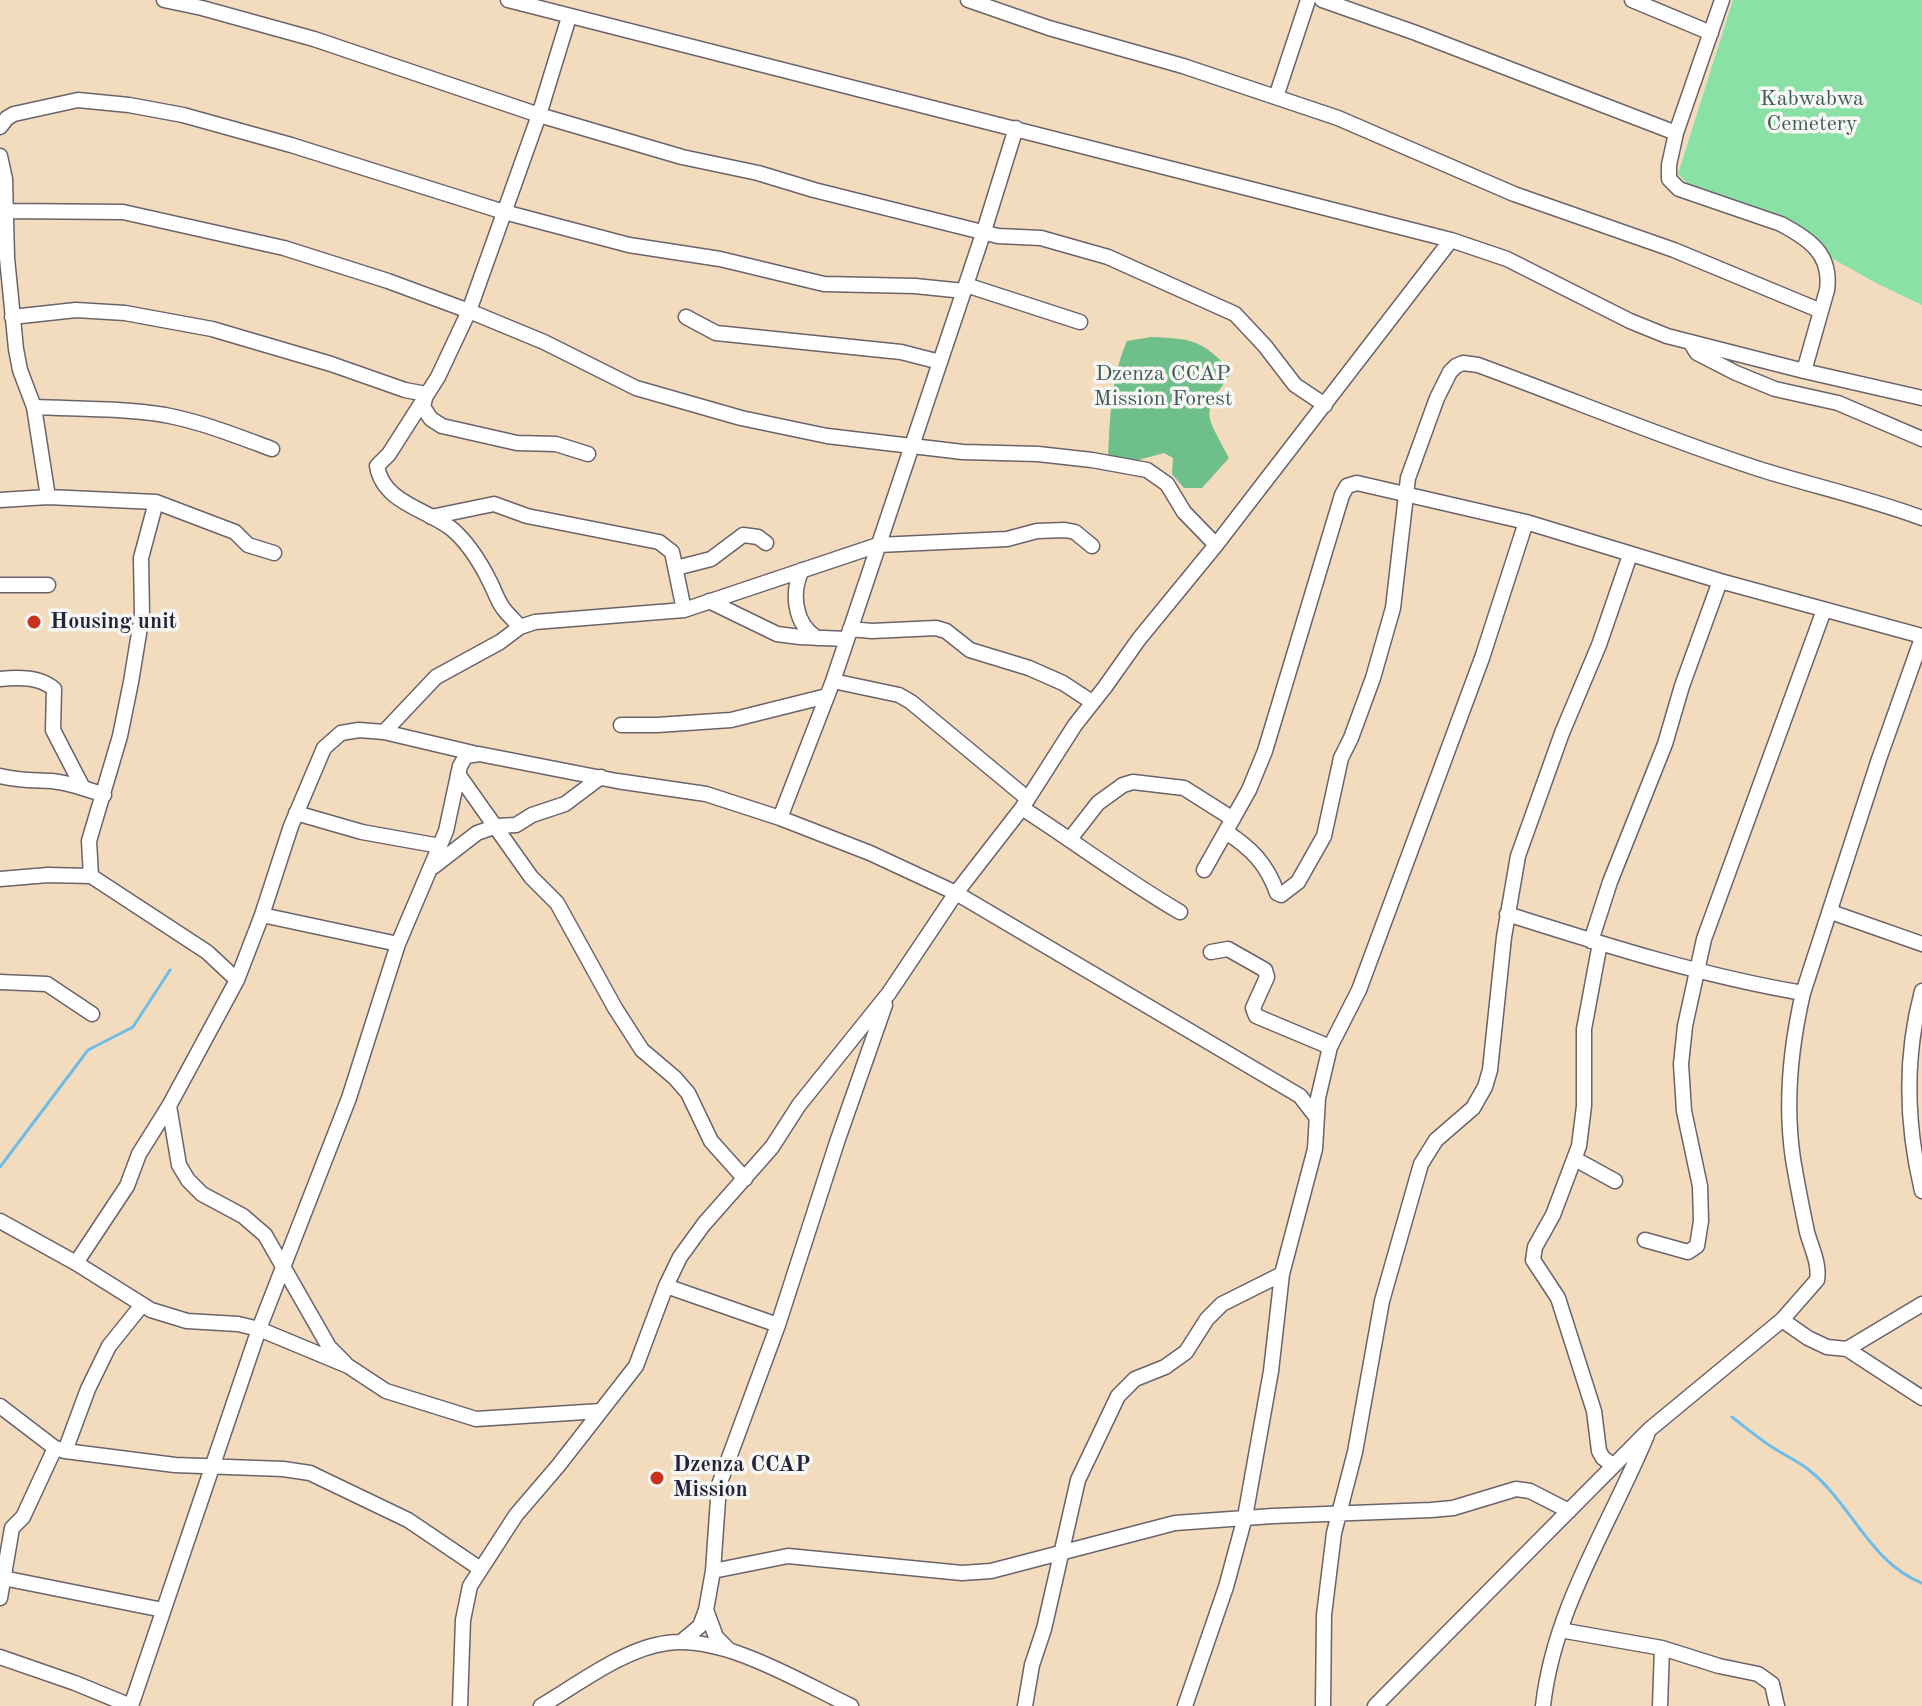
<!DOCTYPE html>
<html>
<head>
<meta charset="utf-8">
<style>
	body { margin:0 }
	canvas { display:block; background:#f3dcbe }
</style>
</head>
<body>
<canvas width="1922" height="1706"></canvas>
<script>
const ctx = document.querySelector('canvas').getContext('2d');
ctx.lineJoin = 'round';
function fillPath(path, color) { ctx.fillStyle = color; ctx.fill(path, 'evenodd'); }
function strokePath(path, color, width, dash) { ctx.strokeStyle = color; ctx.lineWidth = width; ctx.lineCap = dash ? 'butt' : 'round'; ctx.setLineDash(dash || []); ctx.stroke(path); }
function write(font, color, halo, rows, align = 'center') {
  ctx.font = font + ' "Old Standard TT",serif'; ctx.lineWidth = 7; ctx.setLineDash([]); ctx.textBaseline = 'middle'; ctx.strokeStyle = halo; ctx.fillStyle = color; for (const [text, x, y, turn = 0] of rows) {
    ctx.save(); ctx.translate(x, y); ctx.rotate((+turn || 0) * Math.PI / 180); ctx.textAlign = isNaN(turn) ? turn : align; if (halo) ctx.strokeText(text, 0, 0); ctx.fillText(text, 0, 0); ctx.restore();
  }
}
fillPath(new Path2D(`
	M1733,0H1922V305L1878,284L1826,255L1801,227L1696,192L1678,174Z`), '#8ae1a5');
fillPath(new Path2D(`
	M1151,337C1196,339 1200,340 1232,371C1201,418 1204,409 1229,458L1202,488H1184L1172,474L1173,458L1164,453L1131,462L1108,457C1110,417 1111,377 1127,341Z`), '#6fbf8a');
strokePath(new Path2D(`
	M0,1167L88,1050L133,1027L170,970
	M1732,1417C1745,1427 1758,1438 1772,1447C1784,1455 1798,1461 1809,1470C1851,1503 1870,1563 1922,1583`), '#6dbde8', 3);
const minor = new Path2D(`
	M164,0L202,8L314,39L539,115L682,157L758,173L814,190L998,236L1041,238L1108,257L1235,314L1265,346L1295,385L1325,405
	M508,0L1451,240L1507,259L1630,321L1667,336L1804,371L1922,398
	M968,0L1049,28L1183,66L1338,118L1514,194L1674,250L1821,311
	M1322,0L1416,33L1676,133
	M1632,0L1711,33
	M1722,0L1676,133L1669,165V179L1679,189L1781,224C1809,239 1832,254 1827,290L1804,371
	M1276,97L1308,0
	M0,127L7,118L14,114L78,100L129,105L183,115L291,145L504,212L629,245L720,259L824,284L915,286L964,291
	M0,156L5,179L7,258L16,349L20,370L34,407L48,497
	M6,211L123,212L284,248L388,281L469,311L544,342L636,388L741,418L827,436L963,452L1038,454L1092,460L1147,470L1167,484L1184,512L1216,545
	M966,285L1080,322
	M12,317L76,310L125,313L212,329L331,364L405,390L426,394L423,407L431,419L442,426L517,443L556,444L588,454
	M686,317L716,333L901,352L940,362
	M1692,345L1697,353L1736,373L1775,389L1838,403L1922,439
	M34,407C78,409 122,408 165,415C202,422 237,436 272,449
	M0,500L48,497L156,502L235,532L248,545L274,553
	M431,517L494,504L527,516L659,542L672,552L684,610
	M676,568L711,559L743,535L758,537L766,543
	M802,570C791,592 794,624 817,638
	M0,585H48
	M709,601L777,634L800,637L847,639
	M520,627C515,621 508,615 503,608C497,600 494,589 489,580C480,562 467,542 452,529C427,509 383,503 377,466L389,454L438,377L469,311L539,115L569,17
	M850,629L872,631L936,628L946,631L970,650L1029,668L1063,683L1092,702
	M0,679C17,677 41,677 54,689L53,730L83,788
	M833,681L899,695L911,702L1028,799
	M621,725H657L731,720L827,696
	M384,732L436,677L500,642L520,627L535,622L684,610L878,545L1007,539L1037,531L1065,530L1075,532L1092,546
	M458,774L531,877L557,903L615,1008L642,1050L675,1078L688,1093L711,1141L745,1179
	M0,776C18,781 34,780 52,781C70,783 87,789 104,795
	M1022,808C1075,842 1125,880 1180,912
	M296,813L362,832L440,846
	M780,818L833,681L984,231L1016,128
	M1226,832C1251,848 1267,864 1277,893L1281,895L1298,882L1324,836L1341,758L1351,738L1373,678L1393,608L1408,478L1437,398L1450,372L1456,366L1463,363L1478,365C1571,399 1663,438 1759,469C1813,486 1868,498 1922,518
	M1070,839L1098,803L1123,785L1133,782L1184,788L1233,819
	M433,867L477,833L497,826L516,825L532,815L565,804L601,777
	M1204,870L1249,790L1265,751L1342,495L1347,486L1357,483L1526,522L1720,581L1922,636
	M91,876L89,841L120,736L131,682L142,615L141,558L156,502
	M0,879L48,875L91,876L207,952L237,980
	M1831,912L1922,944
	M1507,914C1605,945 1702,976 1803,993
	M262,915L398,944
	M1591,941L1610,882L1665,744L1682,686L1720,581
	M1600,943L1584,1029V1106L1579,1146L1553,1215L1535,1247L1533,1260L1558,1298L1594,1411L1599,1451L1603,1458L1613,1465
	M1211,952L1228,949L1265,970L1267,977L1253,1008L1256,1016L1330,1047
	M0,982L47,984L92,1014
	M1922,991C1904,1058 1906,1124 1922,1191
	M169,1106L179,1165L188,1180L202,1194L243,1216L265,1235L329,1347L345,1363
	M1575,1159L1615,1181
	M0,1221L76,1263L151,1310L187,1321L238,1324L259,1329L348,1366L386,1391L476,1419L601,1411
	M1645,1240L1688,1252L1697,1246L1701,1221L1700,1186L1684,1111L1681,1064L1685,1026L1704,939L1824,610
	M76,1263L127,1186L139,1154L169,1106L237,980L262,915L291,826L324,748L341,733L359,730L384,732L473,753
	M666,1286L778,1325
	M1782,1320L1808,1338L1827,1347L1847,1349L1922,1398
	M1847,1349L1922,1304
	M0,1406L55,1448L65,1451L175,1465L283,1469L310,1473L408,1520L479,1568
	M65,1451L88,1389L109,1346L142,1305
	M713,1571L788,1556L962,1573L991,1571L1175,1523L1273,1516L1431,1510L1453,1508L1516,1489L1530,1491L1569,1511
	M3,1578L163,1610
	M0,1598L12,1528L23,1517L55,1448
	M706,1610L716,1637L729,1650
	M1560,1630L1662,1648L1719,1666L1758,1674L1772,1684L1777,1706
	M681,1642L700,1626L706,1610L713,1571L719,1485L778,1325L837,1142L885,1005
	M0,1657L75,1683L131,1706
	M131,1706L259,1329L349,1098L398,944L446,831L460,766L466,756L479,754L617,781L706,794L780,818L870,853L956,893L1300,1096L1317,1118
	M460,1706L463,1620L470,1586L516,1515L558,1466L636,1366L666,1286L680,1257L704,1224L772,1147L799,1105L889,993L956,893L1022,808L1075,725L1105,687L1139,639L1216,545L1451,240
	M541,1706C577,1685 625,1648 667,1643C725,1635 800,1682 851,1706
	M1025,1706L1032,1665L1044,1629L1078,1480L1118,1396L1135,1379L1165,1367L1186,1352L1207,1319L1222,1304L1282,1274
	M1185,1706L1226,1587L1245,1517L1271,1371L1282,1274L1315,1149L1318,1098L1330,1047L1359,990L1482,658L1526,522
	M1323,1706L1324,1615L1334,1533L1355,1452L1382,1301L1421,1164L1436,1140L1473,1108L1485,1087L1490,1070L1504,937L1518,856L1562,733L1599,645L1630,555
	M1375,1706L1650,1429L1782,1320L1817,1280C1820,1264 1811,1247 1807,1232C1802,1208 1797,1183 1793,1159C1785,1105 1791,1045 1803,993L1879,759L1922,638
	M1543,1706C1554,1607 1610,1525 1647,1435
	M1660,1706L1662,1648`);
strokePath(minor, '#6b6369', 17);
strokePath(minor, '#fff', 14);
for (const [x, y, r, color] of [
	[34,622,8,"#c8321e"],
	[657,1478,8,"#c8321e"]
]) { const dot = new Path2D(); dot.arc(x, y, r, 0, 2 * Math.PI); ctx.fillStyle = color; ctx.fill(dot); strokePath(dot, '#f6f6f2', 3); }
write('22px', '#415b5b', '#f6f6f2', [
	["Kabwabwa",1812,99],
	["Cemetery",1812,124],
	["Dzenza CCAP",1163,374],
	["Mission Forest",1163,399]
]);
write('bold 22px', '#22223b', '#f6f6f2', [
	["Housing unit",50,622],
	["Dzenza CCAP",673,1465],
	["Mission",673,1490]
], 'left');
</script>
</body>
</html>
